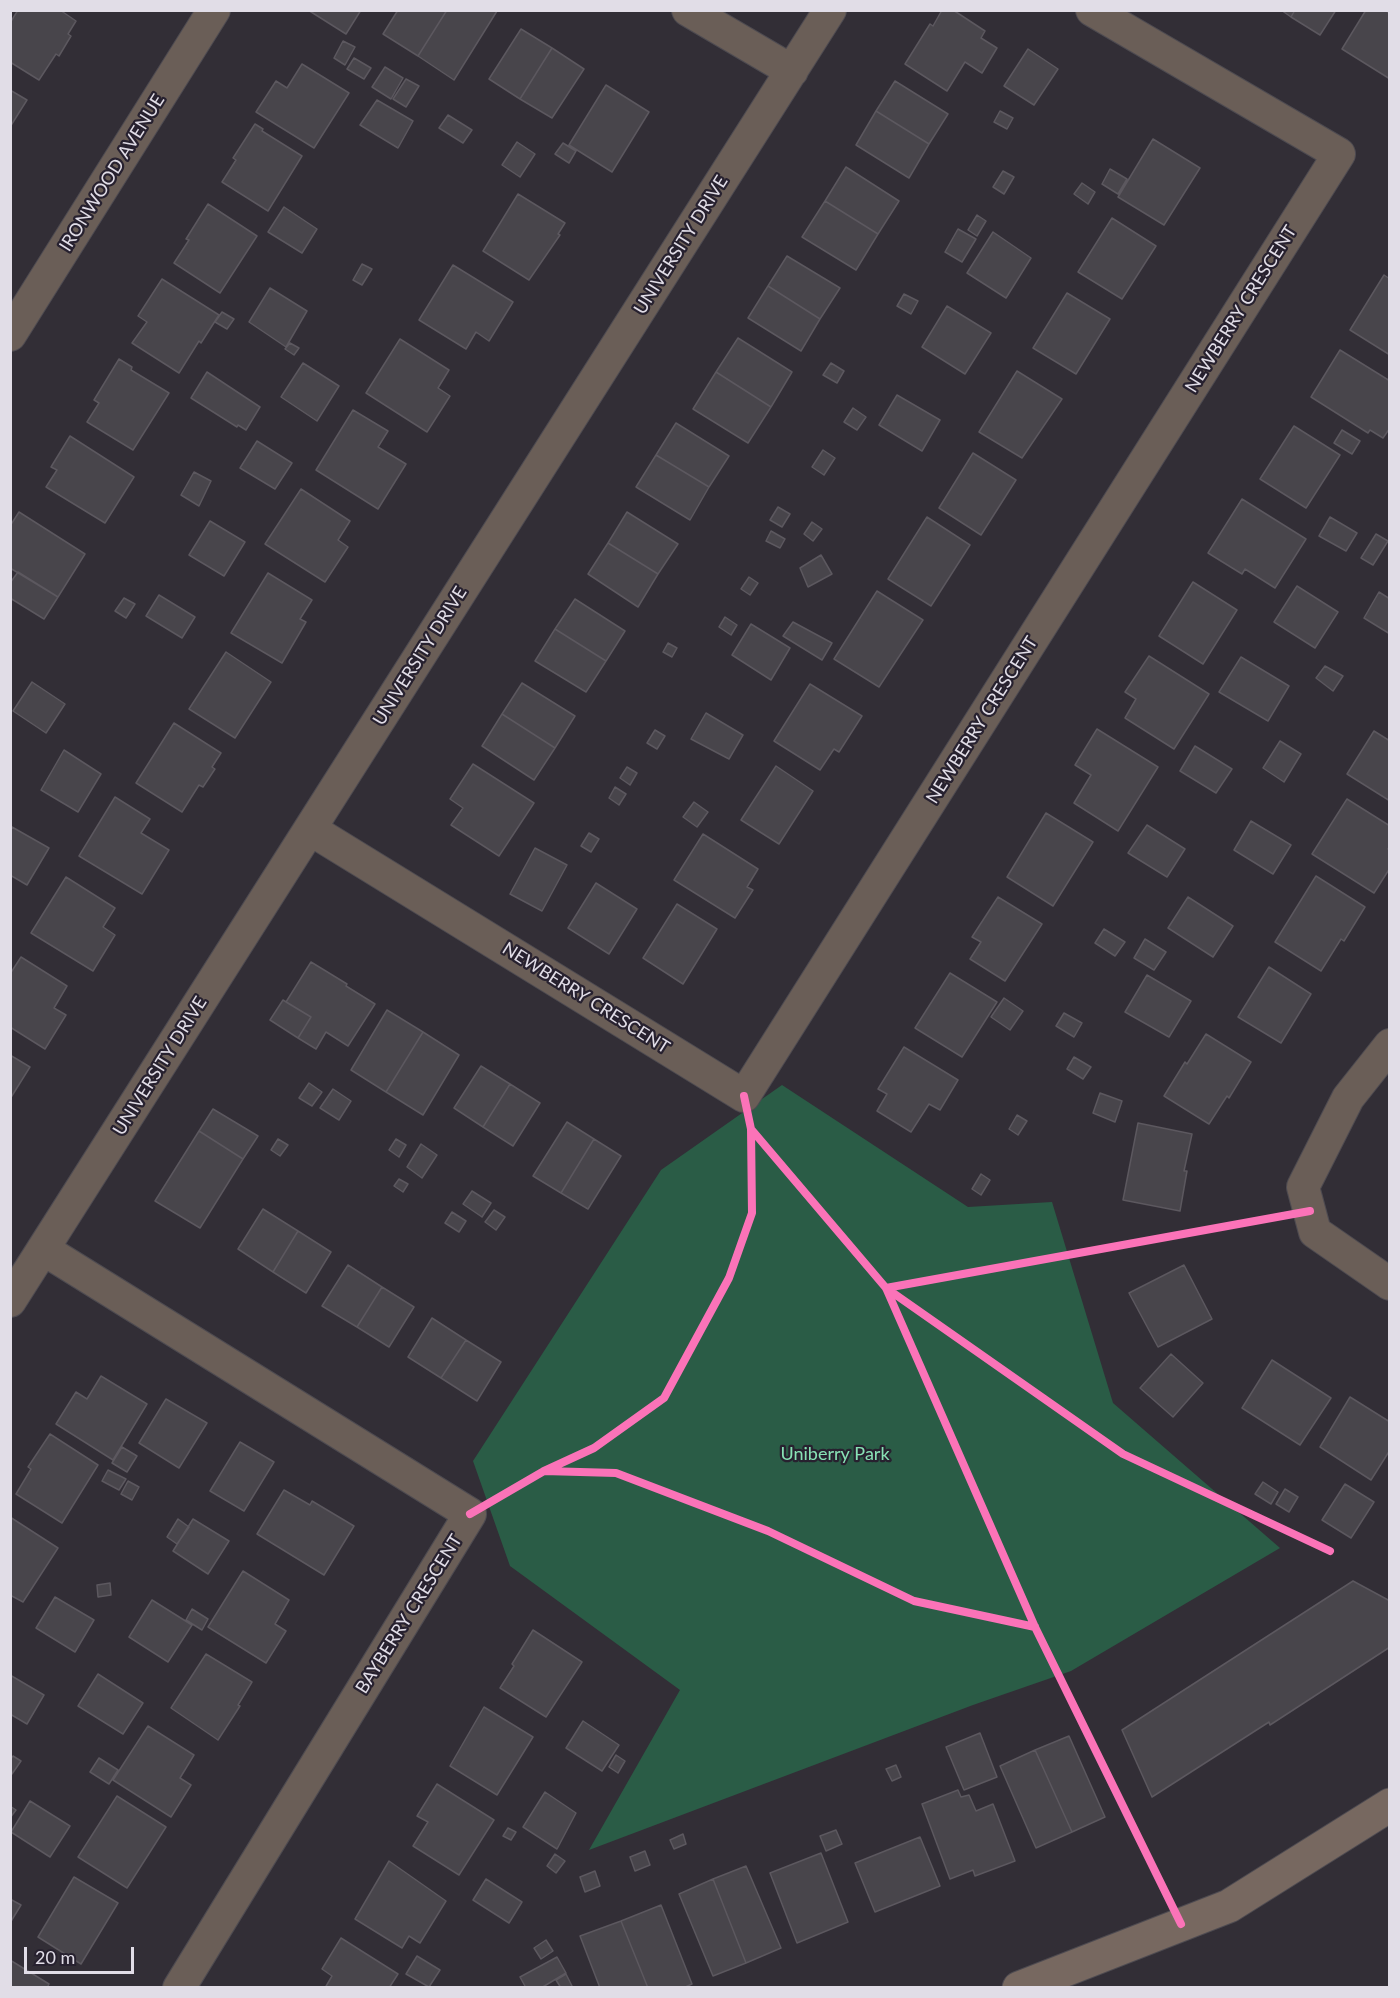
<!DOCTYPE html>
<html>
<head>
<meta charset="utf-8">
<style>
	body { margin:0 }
	#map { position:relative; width:1400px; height:1998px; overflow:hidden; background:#322e36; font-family:Lato,sans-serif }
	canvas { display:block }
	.frame { position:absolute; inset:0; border:12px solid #e1dde7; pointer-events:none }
	.scale { position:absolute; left:24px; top:1947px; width:110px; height:27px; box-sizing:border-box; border:3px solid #e1dde7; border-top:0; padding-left:8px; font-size:18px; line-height:21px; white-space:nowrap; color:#e1dde7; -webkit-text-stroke:4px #27212f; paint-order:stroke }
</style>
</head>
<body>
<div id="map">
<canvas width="1400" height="1998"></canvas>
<div class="frame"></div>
<div class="scale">20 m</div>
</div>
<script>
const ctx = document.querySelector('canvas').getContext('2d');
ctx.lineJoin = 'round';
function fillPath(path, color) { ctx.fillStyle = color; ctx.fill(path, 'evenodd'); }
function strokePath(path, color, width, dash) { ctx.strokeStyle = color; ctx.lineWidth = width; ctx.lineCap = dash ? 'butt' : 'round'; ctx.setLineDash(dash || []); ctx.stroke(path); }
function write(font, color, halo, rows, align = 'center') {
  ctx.font = font + ' Lato,sans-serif'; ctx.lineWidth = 4.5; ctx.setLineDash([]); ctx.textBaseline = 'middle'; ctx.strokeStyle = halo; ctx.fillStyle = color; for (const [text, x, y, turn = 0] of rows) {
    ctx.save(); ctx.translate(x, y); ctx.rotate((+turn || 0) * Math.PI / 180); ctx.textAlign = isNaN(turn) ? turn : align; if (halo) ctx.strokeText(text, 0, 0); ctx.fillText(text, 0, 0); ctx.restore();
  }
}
fillPath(new Path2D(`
	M782,1085L968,1207L1052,1202L1113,1403L1280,1548L1071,1671L973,1705L589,1850L680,1690L510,1566L473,1461L661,1170Z`), '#2a5c46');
const building = new Path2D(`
	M18,10H60L76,21L68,34L71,36L59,56L56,54L39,80L10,62V23Z
	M308,10H361L346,34Z
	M398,10H447L418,56L383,34Z
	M447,10L497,11L454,80L418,56Z
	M942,10H953L985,31L981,38L997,48L982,73L965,62L947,91L905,64L930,24L933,26Z
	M1281,10H1295L1291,17Z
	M1295,10H1336L1320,35L1291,17Z
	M1366,10H1385L1390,14V79L1342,49Z
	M521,29L552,48L520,99L489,79Z
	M343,41L355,47L345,65L334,58Z
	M552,48L584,69L552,118L520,99Z
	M1028,49L1058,69L1034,105L1004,86Z
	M354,58L371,68L364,79L347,69Z
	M302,64L349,93L314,148L256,112L276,81L287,88Z
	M385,67L403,78L391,99L372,87Z
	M406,79L419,86L406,107L393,99Z
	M895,81L948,114L929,144L876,111Z
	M606,85L649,112L612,172L569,145Z
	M10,90L27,100L10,127Z
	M377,100L413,121L398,148L360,125Z
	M876,111L929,144L909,178L856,145Z
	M1000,111L1013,118L1007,129L994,122Z
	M448,115L472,130L463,143L439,128Z
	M255,124L263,129L262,131L302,156L268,211L222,182L236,160L233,158Z
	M1153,139L1200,168L1164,225L1118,197Z
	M517,142L535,154L520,177L502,165Z
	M563,143L576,151L569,163L555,154Z
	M846,167L899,201L878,234L825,201Z
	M1110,169L1127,179L1118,194L1102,184Z
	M1003,171L1014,177L1004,194L993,187Z
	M1082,183L1095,192L1088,204L1074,194Z
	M518,194L565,223L558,234L560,235L529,280L483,251Z
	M825,201L878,234L856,270L802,237Z
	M208,204L257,236L220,293L174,263L189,240L186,239Z
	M284,207L317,229L302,253L268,232Z
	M977,215L986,221L977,236L968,230Z
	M1112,218L1156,246L1122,299L1078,272Z
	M958,229L976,239L962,262L945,252Z
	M993,232L1031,258L1006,298L967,273Z
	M787,256L840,288L820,319L768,286Z
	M362,264L372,269L362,285L353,280Z
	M453,265L513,302L489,341L476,332L466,349L419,320Z
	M1384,275L1390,279V355L1350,330Z
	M162,279L219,315L201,343L199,341L179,373L132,343L147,322L138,316Z
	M768,286L820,319L801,351L748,318Z
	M270,288L307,311L286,347L249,322Z
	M1067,293L1110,319L1076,374L1033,348Z
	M904,294L918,301L911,314L897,306Z
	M947,306L991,333L965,374L922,347Z
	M222,312L234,319L227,329L215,322Z
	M738,338L792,372L771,407L716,372Z
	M400,339L449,370L438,388L450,396L427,432L366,393Z
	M290,343L299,348L294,355L285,349Z
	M1340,350L1390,381V428L1383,438L1370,430L1368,433L1311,397Z
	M119,359L132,367L131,370L169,393L133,450L87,422L99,403L94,400Z
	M303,363L339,386L317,421L281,397Z
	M831,363L844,371L837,383L823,375Z
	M1017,371L1062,399L1022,458L979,432Z
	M207,372L260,407L246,430L238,425L237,427L191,398Z
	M716,372L771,407L748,443L693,409Z
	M897,395L940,420L922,451L879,425Z
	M853,408L866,417L857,430L844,422Z
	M353,410L388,431L378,447L406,464L378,509L316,470Z
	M676,423L729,456L709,487L656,455Z
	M1294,426L1340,455L1306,508L1260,479Z
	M1342,430L1360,441L1352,454L1334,443Z
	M70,436L134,477L105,523L46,487L57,470L51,467Z
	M257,441L292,463L275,489L240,468Z
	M823,450L835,458L824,475L812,467Z
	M973,453L1016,480L981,535L939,508Z
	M656,455L709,487L690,520L636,487Z
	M194,472L211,481L199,506L181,495Z
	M301,489L350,521L338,540L348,547L325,582L265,544Z
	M1242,499L1306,539L1275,588L1245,569L1242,574L1208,553Z
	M778,507L790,514L782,527L770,520Z
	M19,512L85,554L58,597L10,568V526Z
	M627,512L678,544L658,574L608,543Z
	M927,517L970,545L931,606L888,579Z
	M1330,517L1357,533L1346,551L1319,536Z
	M210,521L245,542L224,576L189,555Z
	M812,522L822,529L813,541L804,534Z
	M771,531L785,539L780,548L766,541Z
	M1376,534L1388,541L1373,565L1361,558Z
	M608,543L658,574L638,607L588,574Z
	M821,555L832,574L808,587L800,568Z
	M18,572L58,597L44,619L10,598V583Z
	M268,573L312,600L300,619L306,622L282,663L231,633Z
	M749,577L758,583L750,595L741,589Z
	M1193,582L1237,610L1203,664L1159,636Z
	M1297,586L1338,612L1315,648L1274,622Z
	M877,591L923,620L879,687L834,659Z
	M1379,592L1390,599V634L1364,618Z
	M159,595L195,617L182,638L146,616Z
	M124,598L135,604L126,618L115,611Z
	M575,599L625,631L606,661L555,629Z
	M725,617L737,625L731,635L719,627Z
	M793,622L832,643L822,660L783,636Z
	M751,624L790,648L771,680L732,655Z
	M555,629L606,661L586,692L535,661Z
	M668,643L677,648L672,657L663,652Z
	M226,652L271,682L235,738L189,709Z
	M1149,656L1209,694L1174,749L1125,718L1136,699L1125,692Z
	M1241,657L1289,686L1268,721L1219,692Z
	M1325,666L1343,676L1333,691L1316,678Z
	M32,682L65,704L46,733L13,711Z
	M522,683L575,716L555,748L502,714Z
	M810,684L862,716L839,752L834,749L820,770L774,741Z
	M706,713L743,735L729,759L691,739Z
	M502,714L555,748L534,780L482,746Z
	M174,723L221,753L212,767L215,769L203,787L199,785L182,812L136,783Z
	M1097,729L1158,767L1118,831L1074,803L1091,775L1075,765Z
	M655,730L665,736L657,749L647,743Z
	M1374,731L1390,741V801L1347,774Z
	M1280,741L1301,754L1284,782L1263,768Z
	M1195,746L1232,769L1216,793L1180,771Z
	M64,750L101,774L78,812L41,790Z
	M473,764L534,803L499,856L451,825L463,808L450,799Z
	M776,766L813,791L779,844L741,820Z
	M627,767L637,773L630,785L620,778Z
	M615,787L626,794L619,805L609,798Z
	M115,797L150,819L141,833L169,850L142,894L79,856Z
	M1347,799L1390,826V846L1388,849L1390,850V868L1374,893L1312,854Z
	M694,802L708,812L697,827L683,817Z
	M1046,813L1093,842L1053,906L1007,877Z
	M1251,821L1291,845L1273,874L1234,850Z
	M1147,825L1185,849L1167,877L1128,853Z
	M12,827L49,848L27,885L10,875V830Z
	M589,833L599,839L591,852L581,846Z
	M703,834L758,869L747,887L753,890L735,918L674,880Z
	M535,848L567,865L542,911L510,894Z
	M1316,876L1365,907L1344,941L1341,939L1321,971L1275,942Z
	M66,877L115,908L103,927L115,935L93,971L31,933Z
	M596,883L637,909L609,954L568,928Z
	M998,897L1042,924L1005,981L970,959L981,942L972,937Z
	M1188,897L1233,926L1213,957L1168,928Z
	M677,904L717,929L683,984L643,958Z
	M1104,929L1125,942L1115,956L1095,943Z
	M1145,939L1166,952L1154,970L1134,958Z
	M21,957L67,986L54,1008L66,1015L45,1049L10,1027V974Z
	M311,962L347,984L346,986L375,1004L348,1046L326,1032L316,1049L298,1038L311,1017L286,1002Z
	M1269,967L1311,994L1281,1043L1238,1017Z
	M950,973L997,1002L962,1057L915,1028Z
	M1147,975L1191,1001L1169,1037L1125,1012Z
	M1004,998L1023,1011L1010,1030L991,1017Z
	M283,1000L311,1017L298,1038L270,1020Z
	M387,1010L423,1032L386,1092L351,1070Z
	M1064,1013L1082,1023L1074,1037L1056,1026Z
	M423,1032L459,1055L423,1115L386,1092Z
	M1206,1034L1251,1062L1229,1098L1227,1096L1209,1124L1164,1096L1185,1062L1187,1064Z
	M904,1047L958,1080L940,1110L929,1104L911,1132L877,1111L887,1094L878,1089Z
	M10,1055L30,1067L10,1099Z
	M1074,1057L1091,1067L1083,1079L1067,1069Z
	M481,1066L510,1084L483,1127L454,1108Z
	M309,1083L322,1092L312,1106L299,1098Z
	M510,1084L540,1103L513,1146L483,1127Z
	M333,1089L351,1101L339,1120L320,1108Z
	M1100,1093L1122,1101L1115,1122L1093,1113Z
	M213,1109L258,1136L243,1159L199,1131Z
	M1017,1115L1027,1121L1018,1135L1009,1129Z
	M567,1122L594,1139L561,1193L533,1176Z
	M1138,1123L1192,1134L1184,1171H1187L1180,1211L1123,1200Z
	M199,1131L243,1159L200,1228L155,1201Z
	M278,1139L288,1145L280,1156L271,1150Z
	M396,1139L406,1145L399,1157L389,1150Z
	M594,1139L621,1156L588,1209L561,1193Z
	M421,1144L437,1155L422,1178L407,1167Z
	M981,1174L990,1180L981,1195L972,1189Z
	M399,1179L408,1184L403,1192L394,1186Z
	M472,1191L491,1203L482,1217L463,1204Z
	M263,1209L298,1231L273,1272L238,1249Z
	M494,1210L505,1217L496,1230L485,1222Z
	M452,1212L466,1221L459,1232L445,1223Z
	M298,1231L331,1252L306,1293L273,1272Z
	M348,1265L382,1287L357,1327L322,1306Z
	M1184,1265L1212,1319L1158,1347L1129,1293Z
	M382,1287L414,1307L389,1347L357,1327Z
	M432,1318L466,1340L441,1378L408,1357Z
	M466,1340L501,1362L477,1401L441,1378Z
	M1171,1354L1203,1383L1173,1417L1140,1388Z
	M1272,1360L1331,1398L1300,1445L1242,1408Z
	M101,1376L147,1404L113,1460L56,1424L76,1392L87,1399Z
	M1350,1397L1390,1422V1450L1371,1480L1320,1447Z
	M166,1399L207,1423L179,1468L139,1443Z
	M50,1434L98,1465L62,1523L16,1494L31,1469L28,1467Z
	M240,1442L274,1462L244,1511L210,1491Z
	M122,1447L137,1456L127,1472L112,1463Z
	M108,1470L126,1479L119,1490L102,1481Z
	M128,1481L139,1487L132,1500L121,1494Z
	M1263,1482L1278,1492L1271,1504L1255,1494Z
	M1345,1484L1374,1502L1351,1538L1322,1520Z
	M1285,1489L1298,1497L1289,1512L1276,1504Z
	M284,1490L310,1505L312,1501L354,1526L324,1575L257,1534Z
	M10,1517L58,1548L23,1602L10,1595Z
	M178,1519L189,1527L177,1544L167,1537Z
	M193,1519L229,1541L208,1574L173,1551Z
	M243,1571L289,1600L275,1624L286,1631L266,1663L208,1627Z
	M1353,1581L1390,1601V1647L1270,1725L1269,1722L1152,1797L1122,1730Z
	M110,1583L111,1595L98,1597L97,1585Z
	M55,1597L94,1620L75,1652L36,1628Z
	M152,1600L192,1625L168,1662L129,1637Z
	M192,1609L208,1619L202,1630L186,1620Z
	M533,1630L582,1662L546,1717L500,1688L514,1666L512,1664Z
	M206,1654L252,1682L238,1705L240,1706L218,1740L171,1708Z
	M98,1674L143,1703L123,1734L78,1706Z
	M10,1675L44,1695L27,1724L10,1714Z
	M484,1707L533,1737L497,1795L450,1766Z
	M583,1721L619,1745L602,1771L566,1748Z
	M148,1726L194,1755L180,1778L191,1785L171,1817L113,1780Z
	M980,1733L997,1777L964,1790L946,1747Z
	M1069,1736L1105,1817L1072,1832L1035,1750Z
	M1035,1750L1072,1832L1036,1848L1000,1766Z
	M616,1755L625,1761L618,1773L609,1767Z
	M13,1756L21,1761L12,1774L10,1760Z
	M99,1758L118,1770L109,1784L90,1772Z
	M896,1765L901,1777L892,1781L886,1769Z
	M437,1784L494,1820L459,1875L413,1846L428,1822L417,1816Z
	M958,1790L961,1797L969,1795L976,1811L993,1804L1015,1861L975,1876L973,1870L950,1879L922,1804Z
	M545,1792L576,1813L557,1849L523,1827Z
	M117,1796L166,1827L127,1888L78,1857Z
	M30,1801L70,1826L50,1857L11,1832Z
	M10,1806L16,1810L10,1818Z
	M508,1828L516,1832L511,1840L503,1836Z
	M836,1830L842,1844L826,1851L820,1836Z
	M683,1834L686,1844L674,1849L670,1840Z
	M920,1837L940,1886L875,1912L855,1863Z
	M645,1851L650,1865L635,1871L630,1857Z
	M821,1853L848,1922L797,1943L770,1873Z
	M555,1854L565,1861L556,1873L547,1866Z
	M389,1861L446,1901L420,1943L409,1936L402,1948L355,1919Z
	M746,1866L781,1948L746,1963L713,1879Z
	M595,1871L600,1886L585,1892L580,1877Z
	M74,1877L118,1903L81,1964L38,1937Z
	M486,1879L522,1902L509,1923L473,1900Z
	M713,1879L746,1963L713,1976L679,1894Z
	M10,1899L21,1905L10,1923Z
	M661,1905L692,1984L683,1988H648L621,1921Z
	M621,1921L648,1988H600L580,1936Z
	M341,1938L398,1974L389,1988H325L332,1976L322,1969Z
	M546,1940L553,1951L541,1959L534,1948Z
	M417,1956L440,1970L429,1987L406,1974Z
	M557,1957L566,1973L541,1988H526L520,1977Z
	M10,1960L49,1984L47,1988H10Z
	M566,1974L573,1988H561L556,1980Z`);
fillPath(building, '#48454b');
strokePath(building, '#5c585f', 1.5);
const street = new Path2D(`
	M688,10L792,71
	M10,335L214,10
	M310,829L744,1096L1339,154L1092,10
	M1390,1045L1348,1098L1303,1187L1315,1232L1390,1284
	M43,1249L470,1514L179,1988
	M10,1301L830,10`);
const secondary = new Path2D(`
	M1019,1988L1229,1906L1390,1805`);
strokePath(street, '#4e4b51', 34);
strokePath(secondary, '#4e4b51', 35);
strokePath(street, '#6a5e57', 32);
strokePath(secondary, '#776860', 33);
strokePath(new Path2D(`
	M744,1096L751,1129L886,1288L1035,1627L1181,1924
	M886,1288L1123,1454L1330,1551
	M886,1288L1310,1211
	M544,1471L616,1473L768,1531L914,1601L1035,1627
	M470,1514L544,1471L594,1448L664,1398L729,1278L752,1213L751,1129`), '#fb73b8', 8);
write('18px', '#e1dde7', '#27212f', [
	["IRONWOOD AVENUE",112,173,-58],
	["UNIVERSITY DRIVE",681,245,-58],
	["NEWBERRY CRESCENT",1241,309,-58],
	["UNIVERSITY DRIVE",420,656,-58],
	["NEWBERRY CRESCENT",982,720,-58],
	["NEWBERRY CRESCENT",586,998,32],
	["UNIVERSITY DRIVE",160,1066,-58],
	["BAYBERRY CRESCENT",409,1614,-58]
]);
write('18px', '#88e2b5', '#27212f', [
	["Uniberry Park",835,1454]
]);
</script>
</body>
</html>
